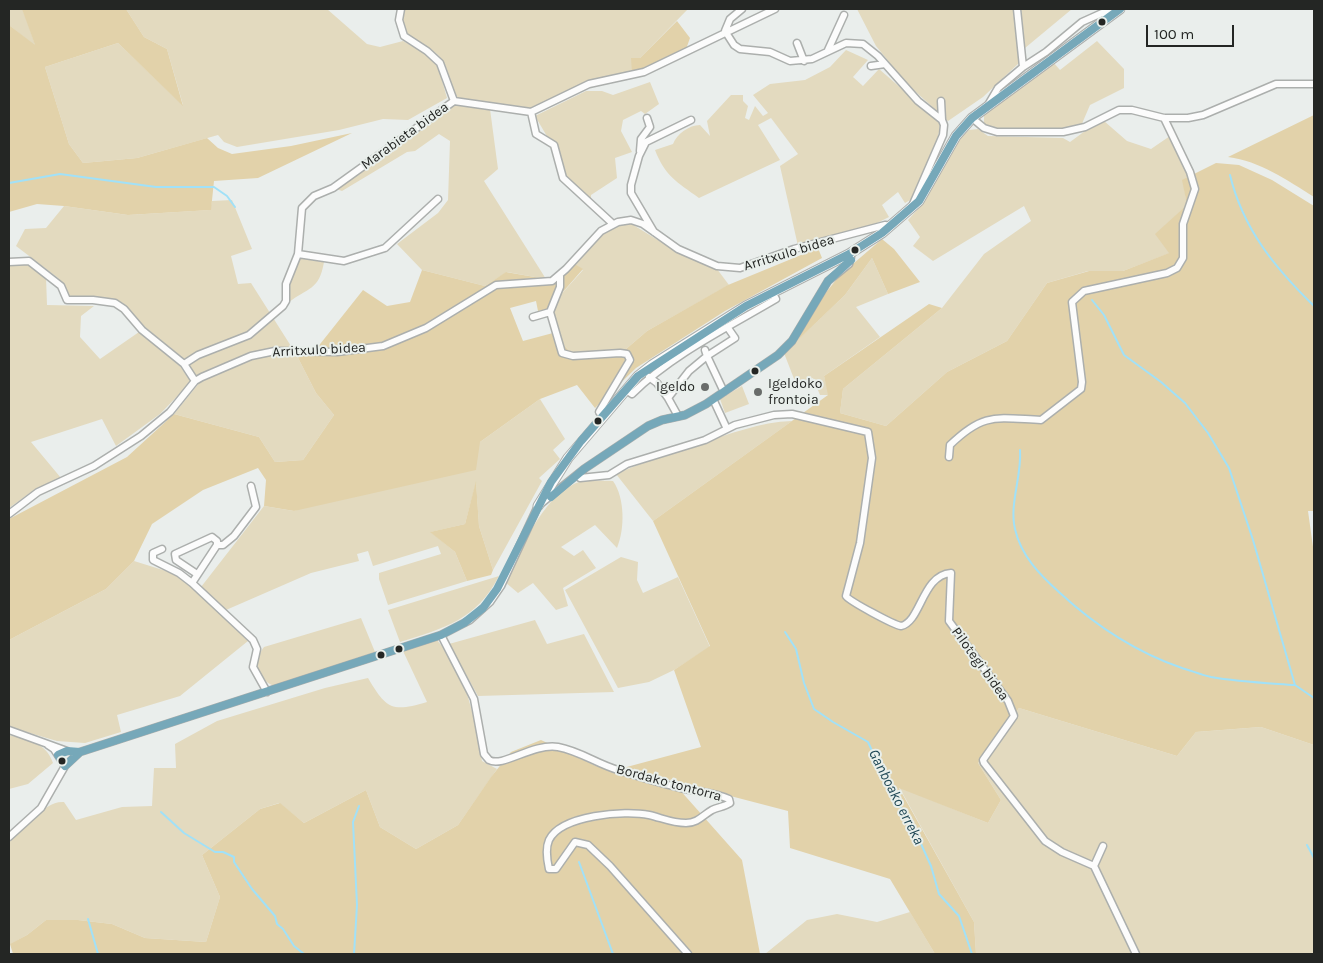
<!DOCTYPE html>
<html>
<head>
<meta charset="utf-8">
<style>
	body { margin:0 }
	#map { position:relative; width:1323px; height:963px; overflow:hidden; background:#eaeeec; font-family:Karla,sans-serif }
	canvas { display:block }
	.frame { position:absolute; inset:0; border:10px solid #242624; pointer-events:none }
	.scale { position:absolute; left:1146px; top:25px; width:88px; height:22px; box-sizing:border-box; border:2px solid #242624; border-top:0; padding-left:6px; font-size:15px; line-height:18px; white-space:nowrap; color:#242624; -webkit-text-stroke:4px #e9efeb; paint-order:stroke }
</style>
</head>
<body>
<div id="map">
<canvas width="1323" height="963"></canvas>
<div class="frame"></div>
<div class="scale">100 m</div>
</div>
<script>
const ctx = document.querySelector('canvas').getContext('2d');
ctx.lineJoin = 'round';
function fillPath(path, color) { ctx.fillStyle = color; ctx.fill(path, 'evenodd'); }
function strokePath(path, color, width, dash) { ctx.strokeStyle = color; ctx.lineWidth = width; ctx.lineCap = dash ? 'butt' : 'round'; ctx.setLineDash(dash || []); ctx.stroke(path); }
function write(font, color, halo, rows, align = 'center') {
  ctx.font = font + ' Karla,sans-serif'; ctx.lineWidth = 4; ctx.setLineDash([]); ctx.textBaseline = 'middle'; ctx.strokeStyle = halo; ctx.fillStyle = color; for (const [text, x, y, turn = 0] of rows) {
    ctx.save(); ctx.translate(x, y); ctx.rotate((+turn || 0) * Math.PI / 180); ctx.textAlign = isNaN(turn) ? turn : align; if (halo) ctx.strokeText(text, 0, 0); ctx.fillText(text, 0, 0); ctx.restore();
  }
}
fillPath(new Path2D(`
	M9,9L23,10L36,47L9,25Z
	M126,9H327L367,44L380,47L403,41L425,53L438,66L447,98L408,120L383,119L339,130L237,147L224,142L218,135L137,158L83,163L69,144L45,67L118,43L183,105L167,49L144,37Z
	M403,9H688L640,58L632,73L589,83L531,109L458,98C449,87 450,73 443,61C428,38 397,45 403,9Z
	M857,9H1013L1019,63L983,97L948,121L907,84L876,46Z
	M1021,9H1072L1025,48Z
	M1097,41L1124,69V88L1090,105L1081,126C1063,129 997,137 984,124V115L988,110L1053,62L1060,70Z
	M846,50L868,60L853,77L863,86L879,69L940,122C939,149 923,175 912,199L905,203L898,192L882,205L889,217L869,227L798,246L780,166L798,154L771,118L758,125L780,160L699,198C677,182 665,176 655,150L673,144C677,134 689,125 700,125L710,136L707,121L731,95H743V101L748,106L745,118L749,120L755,106L763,116L768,113L753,95L770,84L805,80L830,67Z
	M650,82L659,104L645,114L641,111L623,120L621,131L632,152L615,158L617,178L591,195V203C568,181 561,179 558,145L548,138L535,116L586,91H602L613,95Z
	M455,104L490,109L498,169L484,181L546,279L507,272L485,286L422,270L397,244L438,213L448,200L450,141L439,134L415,151L407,152L342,191L336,189Z
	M1104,121L1127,141L1151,149L1170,136L1188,177L1183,181L1187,205L1170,253L1123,271H1088L1047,283L1007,341L947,372L886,426L840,413L843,389L942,308L984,254L1031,221L1024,206L933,261L913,246L920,237L908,220L924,202L961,137L969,130L978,129L988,136L1063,138L1070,142L1085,131Z
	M232,200L252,249L231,256L238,284L251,283L296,354L316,393L334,415L303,460L275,462L259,437L174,414L200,382L184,359L145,327L123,303L92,297H70L58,278L16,246L25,229L46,228L64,206L128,215L210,210L212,201Z
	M630,223L679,253L717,269L729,285L647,331L626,349L572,354L553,333L548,309L583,270L575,264C592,245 604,226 630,223Z
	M300,258L324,262C319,291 308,287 288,303L289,283Z
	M872,258L888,294L856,307L880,337L824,376L829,395H820L813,378L796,384L784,353L845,295Z
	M9,264H28L46,277L47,305L94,306L81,316L80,337L100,359L139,332L180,366L191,382L160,414L116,446L102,419L31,442L61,478L37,488L9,508Z
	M742,386L749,404L725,413L720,399Z
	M540,399L565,439L553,450L560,459L539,478L542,481L493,570L479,526L476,483L465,524L431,532L455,552L467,581L388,605L379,579V573L441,554L438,546L373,566L368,551L357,554L359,561L311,573L226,610L201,587L264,506L294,511L480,442Z
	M792,421L653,521L616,474C643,462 671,453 699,444C730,434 760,422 792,421Z
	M613,481C625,498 625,529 617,548L595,525L561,547L574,556L583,550L596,568L563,588L568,606L556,610L533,583L518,593L505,582C521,551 541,499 574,484C584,479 602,481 613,481Z
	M621,557L638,562L637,580L643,593L678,577L710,647L674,670L649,682L618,688L565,590Z
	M134,561L179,575L248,641L180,696L117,715L121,732L85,743L57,741L9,727V640L106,589Z
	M499,576C476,620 445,628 400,642L388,610Z
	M361,618L375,652L274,686C257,679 252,662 264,647Z
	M535,620L547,644L584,634L614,692L478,696L449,644Z
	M437,640C468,675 474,718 482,761L497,769L458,825L416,849L380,827L366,790L304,823L279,803L260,809L202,855L220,897L206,942L145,938L112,924L78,920H46L27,935L9,945V842C24,830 44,800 64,802L76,820L122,807L152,806L154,768H176L175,744L217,721L325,688L368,678C386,708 391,713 427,702L403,651Z
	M1019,708L1177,756L1196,732L1261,727L1314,745V954H976L974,922L899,787L988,823L1001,800L978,763Z
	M9,735C28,740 46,742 53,763L28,784L9,789Z
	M910,912L935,954H765L807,920L837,914L877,922Z`), '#e3dabf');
fillPath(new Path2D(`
	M22,9H126L144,37L167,49L183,106L118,43L45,67L69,144L83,163L137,158L207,138L218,148L232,154L291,146L352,133L258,178L214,181L211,210L128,215L64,206L37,204L9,212V25L35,45Z
	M677,21L690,38L685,52L644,71L632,73L631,58H640Z
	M1314,115V197C1287,180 1260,161 1228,157Z
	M1216,163L1239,165L1272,180L1314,206V511H1308L1314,554V745L1261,727L1196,732L1177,756L1019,708L978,763L1001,800L988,823L899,788L974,922L976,954H935L890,879L790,848L788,811L623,768L701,747L674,670L710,646L653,521L828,395L824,376L929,304L942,308L843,389L840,413L886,426L947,372L1007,341L1047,283L1089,271H1123L1169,253L1155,234L1187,205L1182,180Z
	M882,239L894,249L920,282L888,294L872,258L845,295L798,340L812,310L840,275Z
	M818,248L822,258L725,311L636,368L595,408L577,385L540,399L480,442L476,470L294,511L264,506L266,480L258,468L203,490L152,524L134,561L106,589L9,640V519L127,457L174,414L259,437L275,462L303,460L334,415L316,393L296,354L313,353L363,290L387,306L410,302L422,270L485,286L506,272L546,279L575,264L583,269L548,309L538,311L536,301L510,308L523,341L553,333L572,354L626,349L647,331L728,285Z
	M476,481L479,526L493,570L491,575L467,581L455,552L430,532L465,524Z
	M541,740L596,766L679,789L742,860L760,954H13L10,944L27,935L46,920H78L112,924L145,938L206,942L220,897L202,855L260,809L280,803L304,823L366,790L380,827L416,849L458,825L491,777L511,752Z`), '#e2d2aa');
strokePath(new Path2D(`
	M1230,175C1243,229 1275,268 1314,306
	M9,183L60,174L156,187H214L227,196L235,207
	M1092,300L1104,315L1124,355L1161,382L1185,403L1208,433L1229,468L1253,540L1295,685
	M1020,450C1022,476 1009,504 1015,529C1021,556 1040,575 1060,593C1097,627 1135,652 1182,668C1192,671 1202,675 1211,677C1239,682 1267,683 1295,685
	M785,632L796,649L804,683L814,709L833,722L868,742L890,790L917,835L931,866L939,894L959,916L972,954
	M1295,685L1314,698
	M161,812L184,833L215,852H223L234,857V862L252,889L275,916L277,924L283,929L294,946L304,954
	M1307,845L1314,858
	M579,862L613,954
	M88,919L98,954
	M354,954L357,905L353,822L359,806`), '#a1e1f8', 2);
const street = new Path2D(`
	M401,9L399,20L404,36L427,51L440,63L454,101
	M742,9L730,19L725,31L734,45L740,49L770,52L790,61L812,59L846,43L863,44L878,56L918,101L942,120L944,125L943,135L913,204
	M1017,9L1023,67L1046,52L1082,22L1102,13H1113
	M797,43L804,61
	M828,50L844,15
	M871,66L885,64
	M941,101L942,120
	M988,105L998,88L1023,67
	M531,112L536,134L554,145L563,178L613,224
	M972,118L984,128L997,132H1063L1085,127L1119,110H1132L1164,118H1188L1203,115L1276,84H1314
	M640,151L641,139L650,127L647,118
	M654,232L631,193V185L639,156L646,142L691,120
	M298,254L344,261L385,248L438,199
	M9,262L29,261L61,286L67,300H93L115,303L124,309L142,330L184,364L195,381
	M560,276V287L550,312L562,353L573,356L620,353L627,354L630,360L599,412L603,417
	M533,317L550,312
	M705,350L707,356L735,338L728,328
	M184,364L198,355L249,335L283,306L286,301V284L298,254L302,208L314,196L333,188L454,101L531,112L589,84L644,72L775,9
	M649,377L657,383L668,398
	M626,390L632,394C673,354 727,328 776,299L772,292
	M713,399L727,429
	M678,416L668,398L689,371L707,356L724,392
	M949,457L950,445C984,412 996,418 1041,420L1081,389L1082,382L1072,302L1084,291L1167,273L1177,268L1183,258V224L1195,189L1190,172L1164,118
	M577,475L580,478L609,475L627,464L705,440L735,425L774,415L792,414L868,432L872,458L860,543L846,596C849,601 894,625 901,626C921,622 922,575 951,573L949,621L1008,701L1014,716L983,760L984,763L1045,841L1062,852L1094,866L1136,954
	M9,514L38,492L94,466L141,436L170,412L195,381L202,377L251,356L275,351L337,352L383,346L426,328L496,285L552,281L566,269L601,231L618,222L631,220L643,224L678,249L717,266L740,268L794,249L885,225L890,226
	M162,549L153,553V560L179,573L192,583L253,640L257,649L253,667L267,692
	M197,574L176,560L175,554L212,537L217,541V545
	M192,583L217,545H223L234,536L256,507L251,486
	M441,635L474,699L484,754L489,760C503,768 532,743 558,747C580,751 597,764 618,770C640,777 662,784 685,789C700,792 716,793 729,799L730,803C724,807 718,807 712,810C703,815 698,823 686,823C672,823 662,818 649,815C625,810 561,815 549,840C545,849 547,860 549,869H556L575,842L588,845L610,866L688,954
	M9,730L67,751
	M48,745L54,749L65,766
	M9,837L41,808L65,766L80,752L441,635L470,620L490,602L501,586L538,506L584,469L648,426L662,420L685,415L706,404L778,355L792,341L828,281L849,264L851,257L849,254
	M1094,866L1103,846`);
const secondary = new Path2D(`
	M538,506L568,458L638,376L652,365L746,306L849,254L882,233L919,201L956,136L972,118L1120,9`);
strokePath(street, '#acafad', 9);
strokePath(secondary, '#acafad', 11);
strokePath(street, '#fcfcfc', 6);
strokePath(secondary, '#fcfcfc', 9);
strokePath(new Path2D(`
	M551,497L584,469L648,426L662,420L685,415L706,404L778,355L792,341L828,281L851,260
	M67,751L80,752L65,766L58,755Z
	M80,752L441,635L464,623L483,608L497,589L551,482L581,441L638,376L746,306L849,254L882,233L919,201L956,136L972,118L1120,9`), '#76a8b9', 8);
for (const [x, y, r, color] of [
	[1102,22,4.5,"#242624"],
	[855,250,4.5,"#242624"],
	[755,371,4.5,"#242624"],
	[705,387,5,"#696c6a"],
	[758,392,5,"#696c6a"],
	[598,421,4.5,"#242624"],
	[399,649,4.5,"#242624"],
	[381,655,4.5,"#242624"],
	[62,761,4.5,"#242624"]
]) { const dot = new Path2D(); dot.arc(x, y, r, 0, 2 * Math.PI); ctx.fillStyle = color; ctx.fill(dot); strokePath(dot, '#e9efeb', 2); }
write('14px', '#242624', '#e9efeb', [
	["Marabieta bidea",405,136,-36],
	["Arritxulo bidea",789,253,-17],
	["Arritxulo bidea",319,350,-3],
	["Pilotegi bidea",980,664,54],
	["Bordako tontorra",669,783,15]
]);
write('14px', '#242624', '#e9efeb', [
	["Igeldoko",768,384],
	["frontoia",768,400],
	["Igeldo",695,387,"right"]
], 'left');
write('italic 15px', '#204856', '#e9efeb', [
	["Ganboako erreka",896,797,63]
]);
</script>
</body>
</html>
